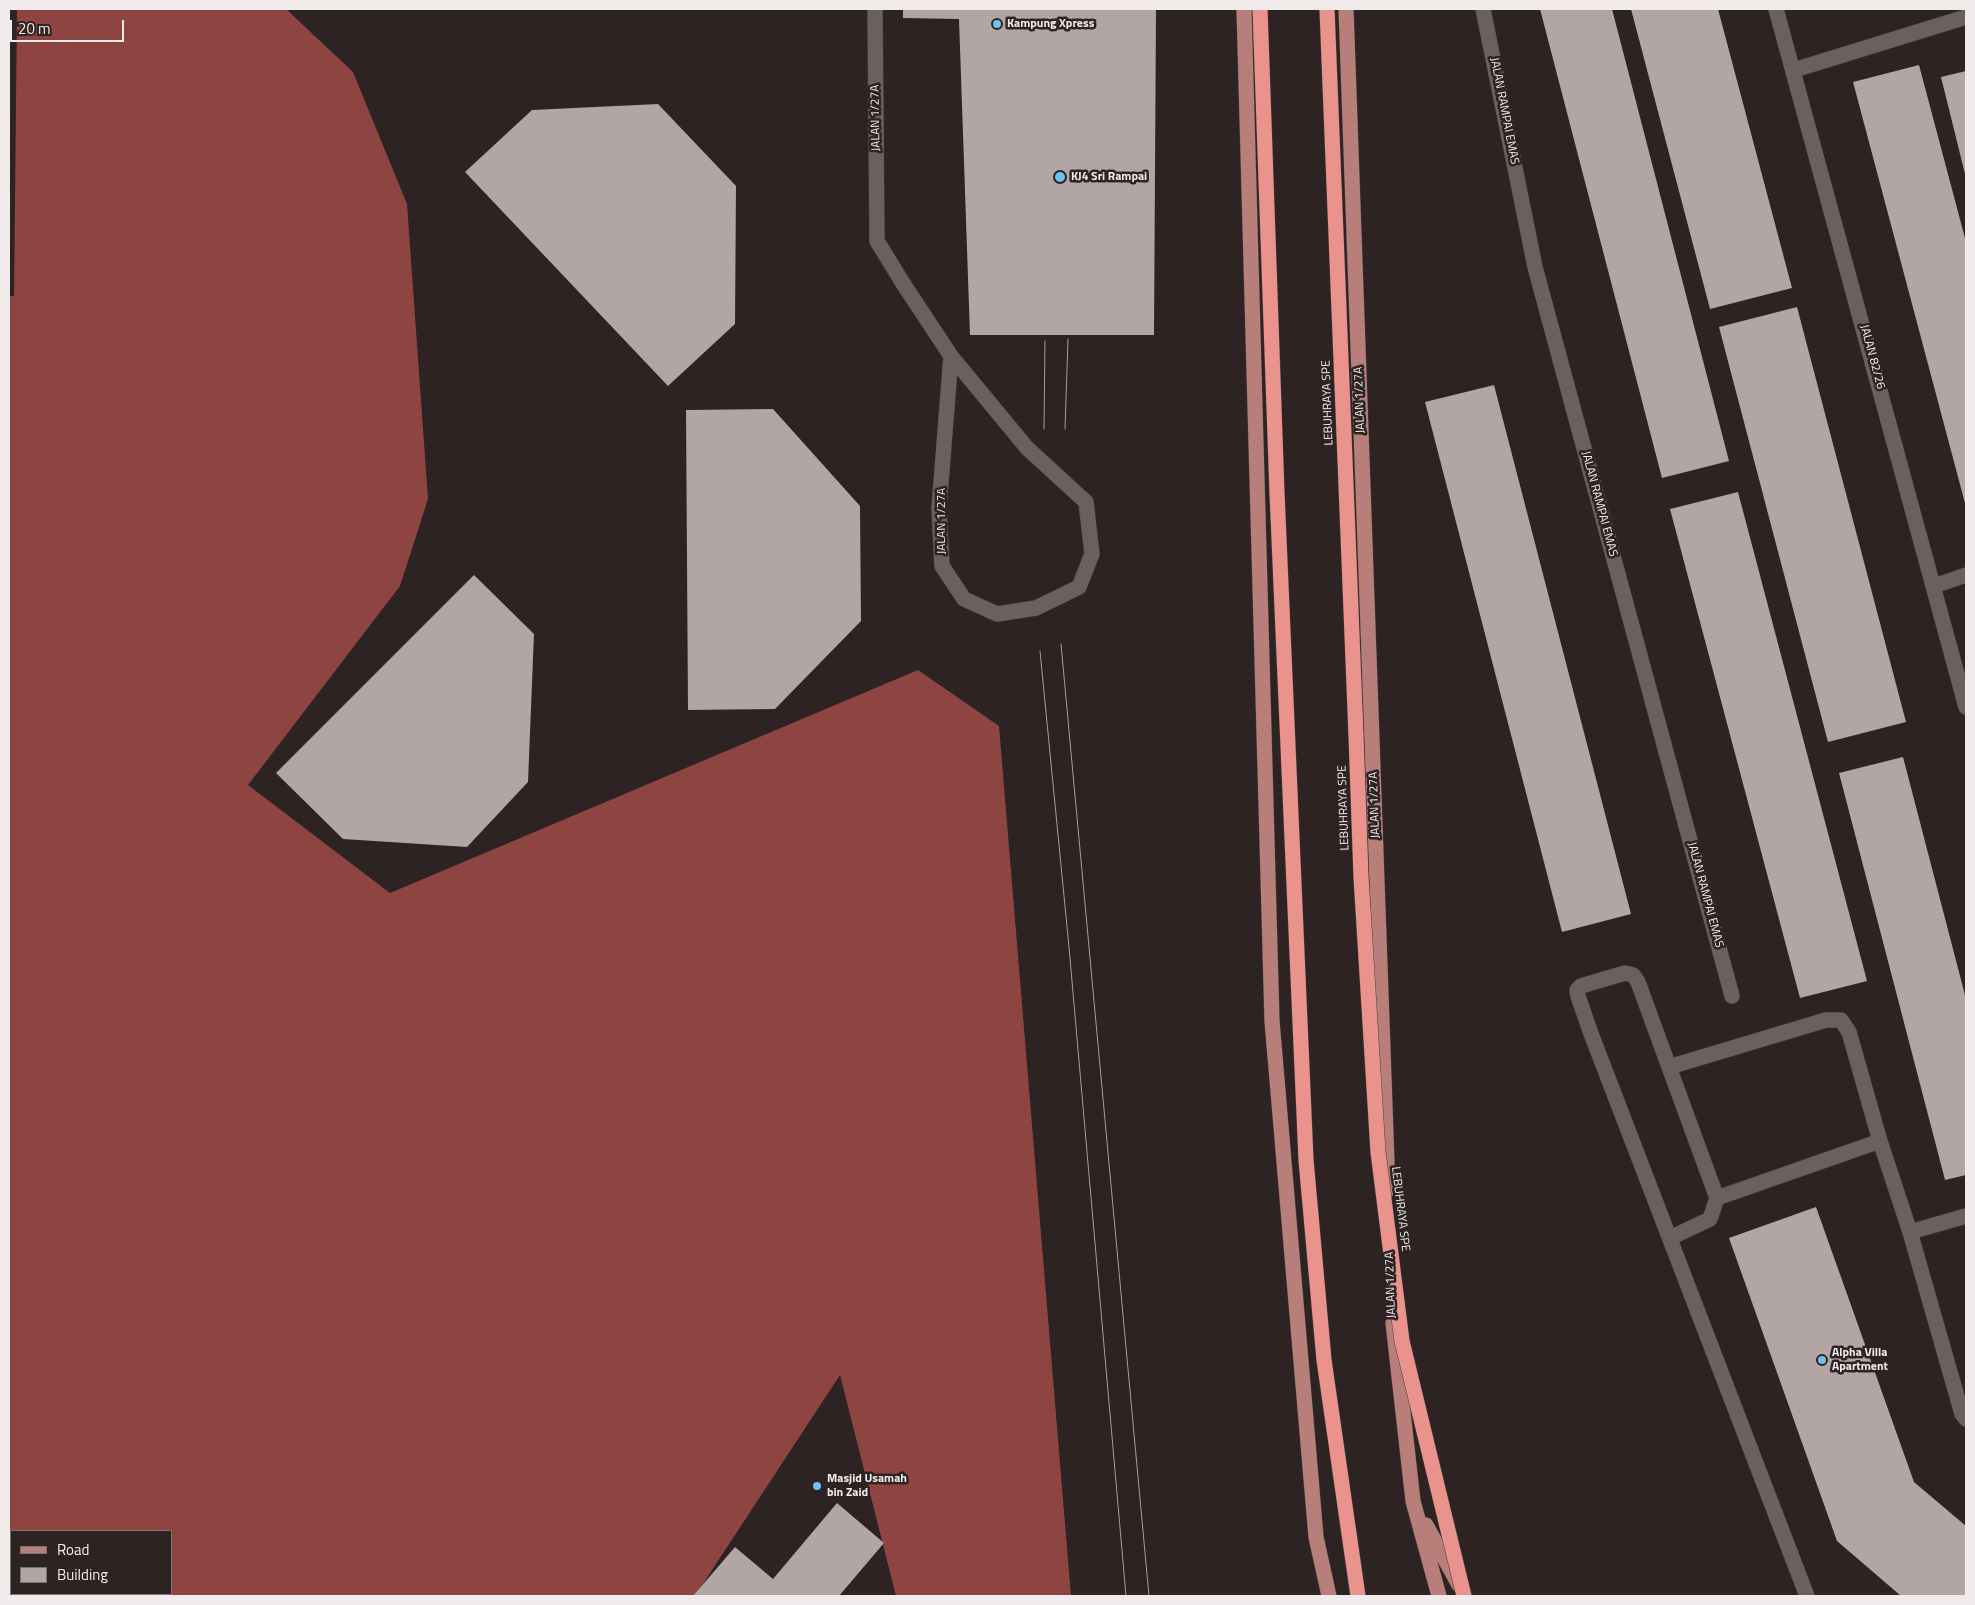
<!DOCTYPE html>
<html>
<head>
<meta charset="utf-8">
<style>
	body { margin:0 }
	#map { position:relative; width:1975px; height:1605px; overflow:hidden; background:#2c2322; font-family:"Titillium Web",sans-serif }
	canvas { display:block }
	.frame { position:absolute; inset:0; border:10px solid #f2ebeb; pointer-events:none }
	.legend { position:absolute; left:10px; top:1530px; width:162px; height:65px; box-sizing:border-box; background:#2c2322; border:1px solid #7b7372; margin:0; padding:6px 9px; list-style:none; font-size:15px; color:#f2ebeb }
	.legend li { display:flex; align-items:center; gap:10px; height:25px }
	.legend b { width:25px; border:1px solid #7b7372 }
	.scale { position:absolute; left:10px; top:20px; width:114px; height:22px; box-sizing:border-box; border:2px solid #f2ebeb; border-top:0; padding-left:6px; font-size:15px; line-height:18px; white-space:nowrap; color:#f2ebeb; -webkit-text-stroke:4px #2c2322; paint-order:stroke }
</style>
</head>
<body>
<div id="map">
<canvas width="1975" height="1605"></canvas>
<div class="frame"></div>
<ul class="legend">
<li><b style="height:6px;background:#b77e7a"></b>Road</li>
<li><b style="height:14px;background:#b1a6a5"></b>Building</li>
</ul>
<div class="scale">20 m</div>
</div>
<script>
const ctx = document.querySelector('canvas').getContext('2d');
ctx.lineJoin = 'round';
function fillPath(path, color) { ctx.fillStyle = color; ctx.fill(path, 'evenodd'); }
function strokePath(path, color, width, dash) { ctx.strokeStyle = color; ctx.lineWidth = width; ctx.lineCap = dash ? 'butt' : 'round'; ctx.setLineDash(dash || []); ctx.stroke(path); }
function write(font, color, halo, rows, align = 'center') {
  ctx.font = font + ' "Titillium Web",sans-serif'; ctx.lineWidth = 5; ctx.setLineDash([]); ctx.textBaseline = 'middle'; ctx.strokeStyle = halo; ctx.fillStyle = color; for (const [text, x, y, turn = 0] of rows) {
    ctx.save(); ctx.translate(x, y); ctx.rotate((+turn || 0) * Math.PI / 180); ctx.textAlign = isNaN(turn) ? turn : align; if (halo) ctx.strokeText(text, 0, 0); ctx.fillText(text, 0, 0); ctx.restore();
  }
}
fillPath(new Path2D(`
	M17,9H286L353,72L407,204L428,499L400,586L248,785L390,893L918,670L999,726L1071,1596H896L840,1375L695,1596H9V296H14ZM11,1531H171V1594H11Z`), '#8e4541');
fillPath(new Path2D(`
	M903,9H1156L1154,335H970L959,19L903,18Z
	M1540,9H1612L1729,461L1662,478Z
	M1631,9H1718L1792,288L1710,309Z
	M1919,65L1966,242V507L1853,82Z
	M1966,71V178L1941,77Z
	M658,104L736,186L735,324L668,386L465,172L532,110Z
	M1797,307L1906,722L1828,742L1719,327Z
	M1494,385L1631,914L1562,932L1425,402Z
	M773,409L860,506L861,621L775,709L688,710L686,410Z
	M1738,492L1867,981L1800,998L1670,509Z
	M474,575L534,634L528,782L467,847L343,839L276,773Z
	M1903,757L1966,999V1175L1945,1180L1839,773Z
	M1816,1207L1914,1482L1966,1526V1596H1901L1837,1541L1729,1238Z
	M837,1503L884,1543L839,1596H693L735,1547L773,1579Z`), '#b1a6a5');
const minor = new Path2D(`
	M875,9L877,241L904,285L951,356L1027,448L1086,502L1092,554L1079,587L1036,608L997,614L964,599L942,566L939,508L951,356
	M1483,9L1535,267L1732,996
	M1776,9L1966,707
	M1794,70L1966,17
	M1934,586L1966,575
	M1669,1067L1717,1198
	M1910,1232L1966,1216
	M1670,1238L1710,1219L1717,1198L1880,1141
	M1807,1596L1590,1031L1578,996L1577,990L1581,986L1625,973L1633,975L1638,982L1669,1067L1826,1020H1841L1849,1032L1880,1141L1910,1232L1962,1414L1966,1419`);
const major = new Path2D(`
	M1244,9L1272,1021L1316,1537L1329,1596
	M1346,9L1388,1190
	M1393,1323L1413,1501L1439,1596
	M1426,1525L1459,1585`);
const highway = new Path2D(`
	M1260,9L1277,493L1306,1160L1324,1360L1358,1596
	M1327,9L1356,735`);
strokePath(minor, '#494242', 16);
strokePath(major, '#494242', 16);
strokePath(highway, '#494242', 16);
strokePath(new Path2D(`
	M9,1581L10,1596`), '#827979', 3, [4, 4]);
strokePath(minor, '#6a605f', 15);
strokePath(major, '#b77e7a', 15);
strokePath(highway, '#ea928c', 15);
strokePath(new Path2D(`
	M1044,429L1045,341
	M1065,429L1068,339
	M1061,644L1149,1596
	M1040,651L1069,947L1126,1596`), '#a69f9e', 1);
const highwayBridge = new Path2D(`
	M1356,735L1361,877L1378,1152L1402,1341L1464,1596`);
strokePath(highwayBridge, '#494242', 16, []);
strokePath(highwayBridge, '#ea928c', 15);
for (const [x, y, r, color] of [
	[997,24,5,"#6cc3f2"],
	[1060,177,6,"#6cc3f2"],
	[1822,1360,5,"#6cc3f2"],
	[817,1486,5,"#6cc3f2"]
]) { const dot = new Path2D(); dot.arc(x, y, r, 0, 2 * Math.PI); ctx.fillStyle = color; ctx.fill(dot); strokePath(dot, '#2c2322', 2); }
write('bold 12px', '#f2ebeb', '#2c2322', [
	["Kampung Xpress",1007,24],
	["KJ4 Sri Rampai",1071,177],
	["Alpha Villa",1832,1353],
	["Apartment",1832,1367],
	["Masjid Usamah",827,1479],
	["bin Zaid",827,1493]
], 'left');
write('12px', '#f2ebeb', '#2c2322', [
	["JALAN RAMPAI EMAS",1504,111,79],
	["JALAN 1/27A",876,118,-91],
	["JALAN 82/26",1872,357,75],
	["JALAN 1/27A",1360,400,-92],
	["LEBUHRAYA SPE",1328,403,-92],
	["JALAN RAMPAI EMAS",1599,504,75],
	["JALAN 1/27A",942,521,-90],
	["JALAN 1/27A",1375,805,-92],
	["LEBUHRAYA SPE",1344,808,-92],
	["JALAN RAMPAI EMAS",1705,895,75],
	["LEBUHRAYA SPE",1400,1209,83],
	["JALAN 1/27A",1391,1285,-92]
]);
</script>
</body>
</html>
